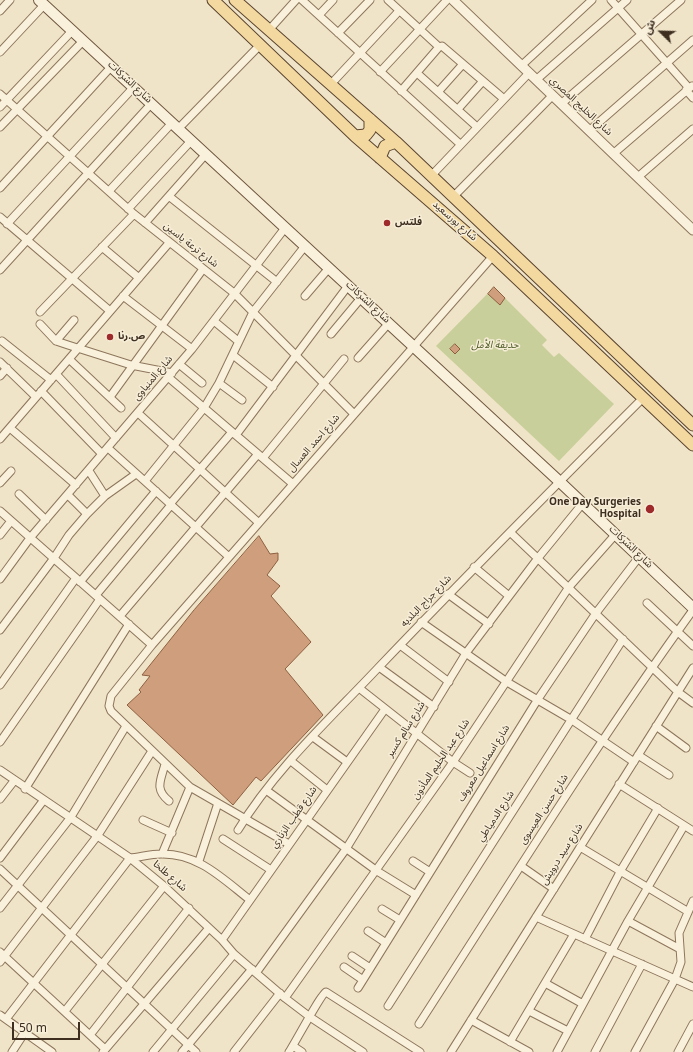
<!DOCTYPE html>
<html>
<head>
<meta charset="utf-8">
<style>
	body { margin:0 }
	#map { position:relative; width:693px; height:1052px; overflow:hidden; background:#f0e4c8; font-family:Georgia,"Noto Sans Arabic",serif }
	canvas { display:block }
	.north { position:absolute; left:641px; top:12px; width:40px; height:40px; -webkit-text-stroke:3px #f7eed8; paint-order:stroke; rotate:293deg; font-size:11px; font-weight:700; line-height:16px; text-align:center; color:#3d2e20 }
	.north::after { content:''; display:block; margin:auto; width:14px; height:18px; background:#3d2e20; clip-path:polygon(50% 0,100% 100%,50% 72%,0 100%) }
	.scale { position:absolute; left:12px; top:1022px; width:68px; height:18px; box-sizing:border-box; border:2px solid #3d2e20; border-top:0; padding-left:5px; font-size:12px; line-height:14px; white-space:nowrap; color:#3d2e20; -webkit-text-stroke:3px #f7eed8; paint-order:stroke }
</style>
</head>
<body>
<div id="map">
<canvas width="693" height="1052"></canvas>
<div class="north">ش</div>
<div class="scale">50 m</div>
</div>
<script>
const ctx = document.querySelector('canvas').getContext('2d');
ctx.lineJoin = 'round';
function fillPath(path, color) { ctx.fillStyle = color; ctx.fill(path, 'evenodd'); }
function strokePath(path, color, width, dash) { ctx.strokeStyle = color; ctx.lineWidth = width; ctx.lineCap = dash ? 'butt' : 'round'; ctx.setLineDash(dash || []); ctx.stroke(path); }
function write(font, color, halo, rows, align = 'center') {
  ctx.font = font + ' Georgia,"Noto Sans Arabic",serif'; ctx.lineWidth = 3; ctx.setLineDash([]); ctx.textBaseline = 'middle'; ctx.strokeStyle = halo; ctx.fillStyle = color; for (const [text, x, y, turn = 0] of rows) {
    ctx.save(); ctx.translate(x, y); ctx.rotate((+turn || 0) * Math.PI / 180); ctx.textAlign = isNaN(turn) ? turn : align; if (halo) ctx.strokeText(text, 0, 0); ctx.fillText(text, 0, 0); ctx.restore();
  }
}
fillPath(new Path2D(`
	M494,287L547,340L542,345L554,357L559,353L614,404L559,461L436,346Z`), '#c9cf9b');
const building = new Path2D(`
	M494,287L505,298L500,305L488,294Z
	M455,344L460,349L455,354L450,349Z
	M259,536L270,554L278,553V560L267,575L280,586L271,596L311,642L285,669L323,715L261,781L256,777L233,805L127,705L141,692L139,690L150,676L142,675L194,610Z`);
fillPath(building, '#cf9f7d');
strokePath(building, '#8d5f41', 1);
const minor = new Path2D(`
	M302,0L460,144
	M388,0L439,47L442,46L504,99
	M611,0L689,88
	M0,11L10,0
	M319,15L333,0
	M269,30L296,0
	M338,33L370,0
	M0,52L44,5
	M521,66L592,0
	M380,72L447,0
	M417,73L477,127
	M536,80L627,0
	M331,84L399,11
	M686,90L693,98
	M401,91L439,47
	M438,92L463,64
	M0,94L134,214L234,293L354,414
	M561,104L681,0
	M0,107L72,31
	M458,109L483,81
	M0,127L83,41
	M178,129L260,45
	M589,131L693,40
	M613,154L692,86
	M432,175L529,73
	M638,177L693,129
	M0,188L111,67
	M109,191L172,123
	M454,196L552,96
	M170,197L277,282
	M128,209L191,141
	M0,217L110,311
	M145,223L206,154
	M7,224L133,88
	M102,247L139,278
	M0,270L151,104
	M123,296L192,349
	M305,296L329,268
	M40,312L134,214
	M214,321L238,341
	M40,324L56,341L68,345L131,365L172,373
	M331,334L361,298
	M2,341L51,380
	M56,341L74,320
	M233,355L273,387
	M358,358L389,323
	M69,359L121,408
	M0,362L36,397
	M179,364L202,383
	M56,374L116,438
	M0,376L7,368
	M168,377L293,484
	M219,383L242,400
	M41,391L102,454
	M110,397L203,269
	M138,413L259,523
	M10,428L76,485
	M236,435L348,286
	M0,439L169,243
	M108,448L229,557
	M263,458L344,359
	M89,471L105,496
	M145,481L204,408L219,383L253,312L305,246
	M0,483L11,471
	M19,494L46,520
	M68,495L87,514
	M170,504L232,432
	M0,511L152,645
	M510,532L678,692L693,703
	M0,535L11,521
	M474,567L509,596
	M0,579L30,538L192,349L285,228
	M80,582L156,491
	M448,594L489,624
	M96,595L171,505
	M647,603L693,646
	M120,616L258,454
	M421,622L507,682L572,720L634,762
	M0,630L54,558L69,535L87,514L105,496L136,474
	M400,645L449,682
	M379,667L434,707
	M0,685L76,578
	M359,688L453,762L470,773
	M656,726L686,748
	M313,737L347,762
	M0,742L100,599
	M638,755L669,775
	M291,761L327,790
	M165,764C161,780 154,789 169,801
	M0,770L130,858L164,886L222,940L234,954L285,998L310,1017L363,1052
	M619,784L693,831
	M25,789L129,624
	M266,790L377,871L416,895
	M0,799L14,781
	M143,820L172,833
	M238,830C275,769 330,719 378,668C465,577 554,487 643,398
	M223,839L271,870
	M289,844L190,787L111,711L109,706L111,696L152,645L493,256
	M580,847L687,911
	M162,854L190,787
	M0,858L43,801
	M199,861L218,803
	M413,861L430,872
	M521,866L554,889
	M0,869L196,1052
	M693,901L679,933L681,962L675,979L693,987
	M0,908L71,817L126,726
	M382,909L400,920
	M536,917L675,979L635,1052
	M628,921L680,949
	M368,931L386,943
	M585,939L621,870L658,808
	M222,940L385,709
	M0,952L105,1049
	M352,956L370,968
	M0,962L98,835L152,751
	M344,967L363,980
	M256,973L346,849L466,653L538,558L583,503
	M545,983L583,1004
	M358,988L538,699L596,613L639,557
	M285,998L453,762L569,587L615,535
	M388,1006L623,639
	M65,1011L164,886
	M529,1011L568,1031
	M0,1015L52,1052
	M6,1019L130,858C140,857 151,854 161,854C198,853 223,879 250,900
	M471,1020L529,1052
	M419,1024C509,885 596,744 693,610
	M90,1035L189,908
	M510,1042L574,934
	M293,1046L302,1052
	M12,1052L25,1032
	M103,1052L209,928
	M153,1052L234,954
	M182,1052L252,969
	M234,1052L280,993
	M289,1052C295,1043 321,994 326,992L420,1052
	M451,1052L693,668
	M557,1052L628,921L684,826
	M595,1052L642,964
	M678,1052L693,1024`);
const tertiary = new Path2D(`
	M453,0L693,230`);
const secondary = new Path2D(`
	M39,0L560,482L693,608`);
const primary = new Path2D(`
	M213,0L355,136L493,256L693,445
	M235,0L396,142L693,425
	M355,136L366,135L370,130V119
	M380,158L385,146L396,142`);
strokePath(minor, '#8d765c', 9);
strokePath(tertiary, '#8d765c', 11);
strokePath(secondary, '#6f573f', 12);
strokePath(primary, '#5b4430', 13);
strokePath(minor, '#faf1dc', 7);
strokePath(tertiary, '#faf1dc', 9);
strokePath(secondary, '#faf1dc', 10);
strokePath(primary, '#f3d9a0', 11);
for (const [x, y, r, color] of [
	[387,223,4,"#9e2a2b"],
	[110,337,4,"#9e2a2b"],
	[650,509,5,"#9e2a2b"]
]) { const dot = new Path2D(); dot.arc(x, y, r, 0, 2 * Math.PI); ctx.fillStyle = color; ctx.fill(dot); strokePath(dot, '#f7eed8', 1.5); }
write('10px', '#3d2e20', '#f7eed8', [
	["شارع الشركات",129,83,43],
	["شارع الخليج المصري",580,107,43],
	["شارع بورسعيد",454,222,41],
	["شارع ترعة ياسين",190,246,38],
	["شارع الشركات",367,303,43],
	["شارع المنياوى",154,379,-50],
	["شارع احمد العسال",315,444,-49],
	["شارع الشركات",630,548,44],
	["شارع جراج البلديه",427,602,-46],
	["شارع سالم كسبر",407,730,-58],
	["شارع عبد الحليم المأذون",442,760,-56],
	["شارع اسماعيل معروف",485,764,-58],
	["شارع حسن العيسوى",545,810,-57],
	["شارع الدمياطي",497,817,-57],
	["شارع قطب الزناري",295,818,-55],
	["شارع سيد درويش",563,855,-58],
	["شارع طلخا",169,877,41]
]);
write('bold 10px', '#3d2e20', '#f7eed8', [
	["فلتس",395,223],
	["ص.رنا",118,337],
	["One Day Surgeries",641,503,"right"],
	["Hospital",641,515,"right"]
], 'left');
write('italic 10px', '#4d5a26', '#f7eed8', [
	["حديقة الأمل",495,346]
]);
</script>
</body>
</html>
